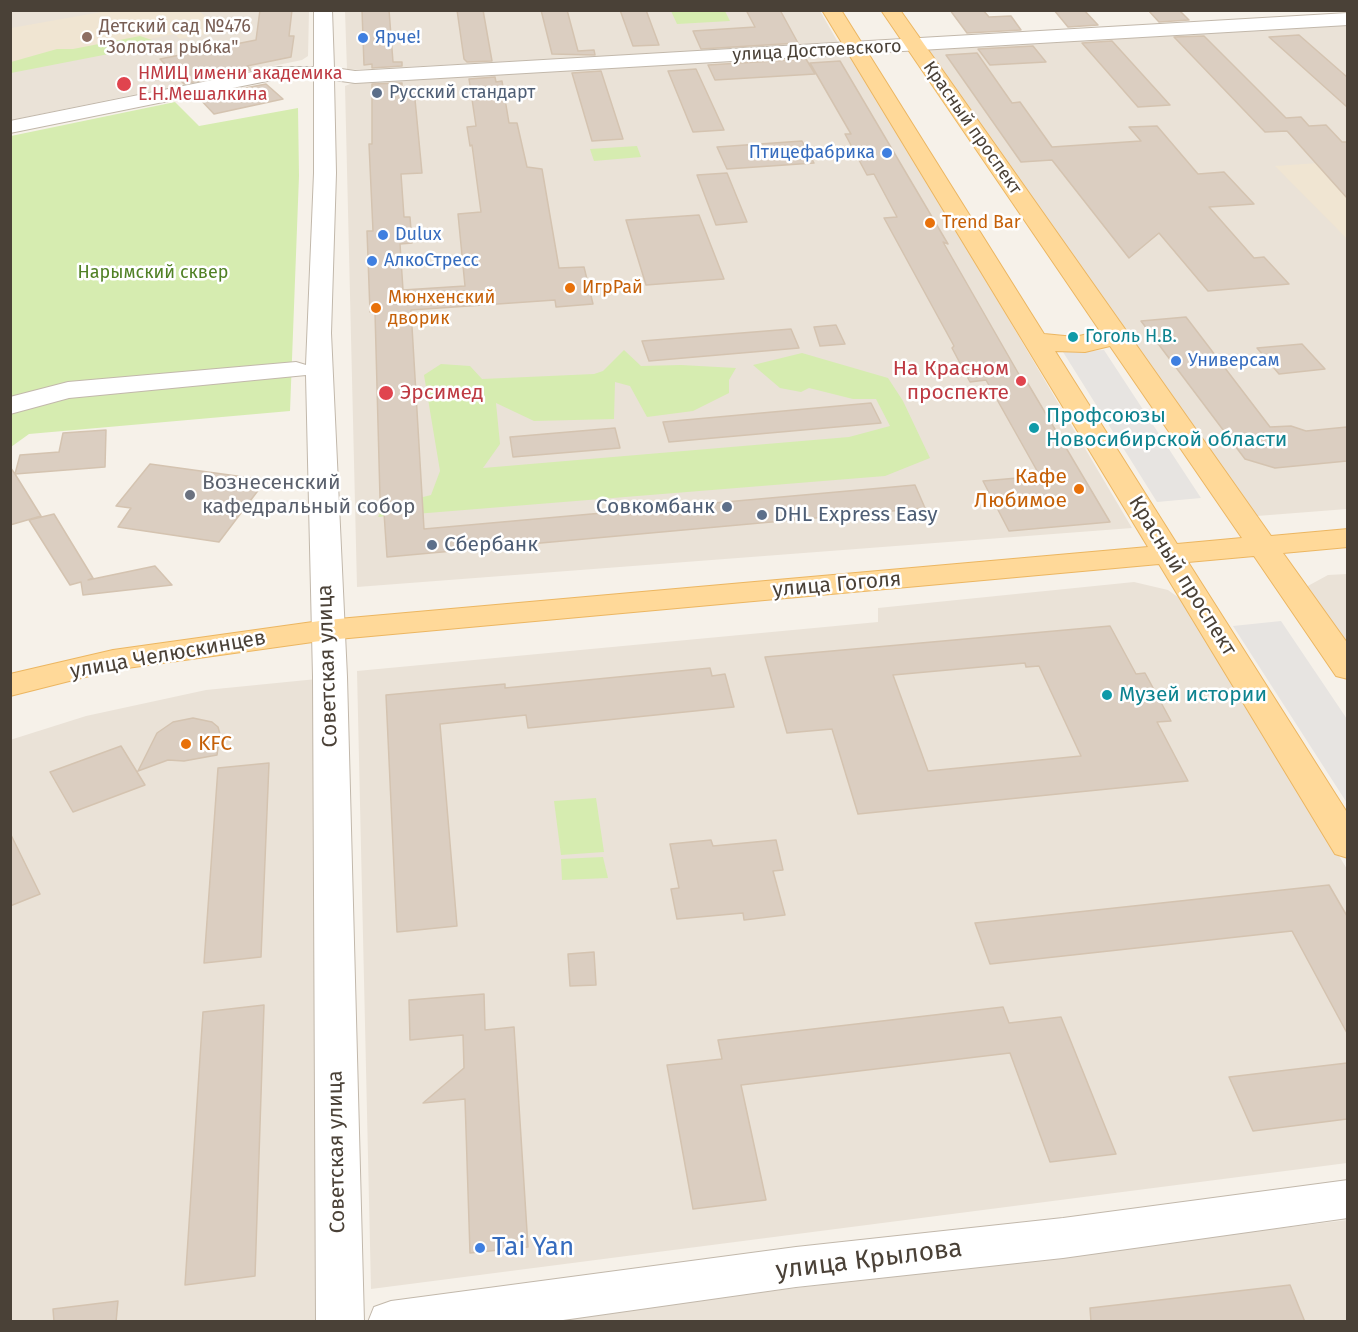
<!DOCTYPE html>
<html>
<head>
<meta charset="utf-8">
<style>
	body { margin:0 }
	#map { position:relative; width:1358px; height:1332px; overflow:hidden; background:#f6f1e9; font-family:"Fira Sans",sans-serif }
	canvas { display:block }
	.frame { position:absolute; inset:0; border:12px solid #4a4137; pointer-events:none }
</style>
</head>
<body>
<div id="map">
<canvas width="1358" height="1332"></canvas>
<div class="frame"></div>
</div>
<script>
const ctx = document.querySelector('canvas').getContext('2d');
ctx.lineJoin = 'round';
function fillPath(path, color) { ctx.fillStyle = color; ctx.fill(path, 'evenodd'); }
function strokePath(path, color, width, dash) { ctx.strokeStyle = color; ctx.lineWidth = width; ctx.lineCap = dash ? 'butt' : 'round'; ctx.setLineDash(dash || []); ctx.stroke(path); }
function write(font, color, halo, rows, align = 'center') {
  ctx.font = font + ' "Fira Sans",sans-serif'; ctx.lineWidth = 5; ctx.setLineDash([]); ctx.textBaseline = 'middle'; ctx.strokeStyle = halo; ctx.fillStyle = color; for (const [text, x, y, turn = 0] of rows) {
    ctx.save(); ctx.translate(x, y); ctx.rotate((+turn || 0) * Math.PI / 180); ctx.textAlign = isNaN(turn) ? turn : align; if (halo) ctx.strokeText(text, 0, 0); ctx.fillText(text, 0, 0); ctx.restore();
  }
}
fillPath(new Path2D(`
	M11,11H309L308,56L302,60L11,120Z
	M345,11H820L839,44L347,70Z
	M1347,24V509L1257,516L925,50Z
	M843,53L855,59L1132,528L357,587L345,86L358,81Z
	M1347,574V645L1306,587L1328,575Z
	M1134,582L1168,590L1185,602L1347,869V1163L371,1289L357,671L878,622V608Z
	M317,679L315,1321H11L10,740L86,716L206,690Z
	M1347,1220V1321H528Z`), '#eae2d7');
fillPath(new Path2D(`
	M107,11H199L223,31L180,39L174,34L11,67V28Z
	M1347,161V239L1275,166Z`), '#f0e5d2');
fillPath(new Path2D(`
	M671,11H725L730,21L677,24Z
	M140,36L152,40L155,45L11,73V62L57,49H73Z
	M175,102L199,126L298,108L299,176L290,411L29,434L11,447V136Z
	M637,146L641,157L594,161L590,149Z
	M624,350L641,366L681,365L736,368L729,380V393L693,411L647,417L630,386L615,382L614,419L534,421L496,403L500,444L483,468L849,437L890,426L876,399H853L809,388L801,392L780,388L753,365L802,353L888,378L903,401L930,458L885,476L378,517L383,507L431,495L440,471L424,375L441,364L470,366L482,379L594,374L603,371Z
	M596,798L604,852L561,855L554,801Z
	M603,857L608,878L562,880L561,859Z`), '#d6ecb0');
fillPath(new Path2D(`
	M1104,350L1201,498L1157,502L1063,352Z
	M1281,621L1347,719V803L1233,626Z`), '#e7e4e1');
const building = new Path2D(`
	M260,10H292L289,36H294L291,57L247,66L251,70L184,84L160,59L256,40Z
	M362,10H389L393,62H402V66L372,68V64L364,65Z
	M457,10H483L492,61L467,62L464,59Z
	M541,10H567L578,51L594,50L595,55L552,54Z
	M620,10H646L659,45L633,46Z
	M746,10H780L798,43L701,49L693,31L755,27Z
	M950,10H983L989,17L1011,16L1021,30L967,33Z
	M1054,10H1084L1098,25L1068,27Z
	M1148,10H1179L1189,20L1159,22Z
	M1299,35L1347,77V107L1269,37Z
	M1204,36L1286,118L1301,117L1309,126L1326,125L1342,142H1347V198L1287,131L1265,132L1174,37Z
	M1112,41L1170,105L1138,107L1082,43Z
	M1033,46L1046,62L990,65L978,49Z
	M977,53L1012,103L1020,102L1052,147L1141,141L1129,127L1157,126L1198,174L1224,172L1254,204L1209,207L1254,258L1264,257L1289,284L1208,291L1159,233L1129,258L1052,160L1021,162L946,55Z
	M806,59L815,74L715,80L708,65Z
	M840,61L948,244L943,242L1021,378L1024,377L1110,522L1009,531L983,481L1040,476L986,380L970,382L952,348L954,346L884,218L897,217L874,174L867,175L845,134H851L810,63Z
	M696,69L724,130L693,132L668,71Z
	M601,71L623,139L592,141L572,73Z
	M495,77L496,82L502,81L509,123H517L527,167L542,169L559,268L584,267L593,304L556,307L555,300L411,310L424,529L915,485L925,508L387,557L383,498H380L375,312H370L367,231H373L369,144H372V84L402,83V90L414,89L422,173L401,174L404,217H410L412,243L400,244L403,290L465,286L458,214L481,212L472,145L470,146L467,127L476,126L469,79Z
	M266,84L283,99L214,114L198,97Z
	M802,141L814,163L727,169L717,147Z
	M727,173L747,222L716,225L697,175Z
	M699,215L724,279L646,285L626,220Z
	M1186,317L1270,427L1291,426L1306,431L1347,427V461L1275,468L1245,459L1141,321Z
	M836,325L845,344L820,346L814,327Z
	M791,329L799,348L649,361L642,341Z
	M1302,344L1325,369L1279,374L1257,348Z
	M871,403L881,423L669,442L663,422Z
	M615,428L620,448L513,457L510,437Z
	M106,430L105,467L15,474L41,516L10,525V467L15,474L20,455L59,452L63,433Z
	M150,464L266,480L219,542L118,527L131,508L116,506Z
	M54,514L93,578L88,580L155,566L172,585L83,595L81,582L70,585L29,520Z
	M1110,626L1136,674L1145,673L1171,721L1157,722L1188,781L858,814L832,729L787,733L765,657ZM1025,663L1026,667L1039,666L1081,756L928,771L893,675Z
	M710,668L712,676L725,674L734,707L528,728L526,715L440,724L457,926L397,932L386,695L505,684V688Z
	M193,718L212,722L218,727L220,734L217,755L184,761L168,760L138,771L157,733L173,722Z
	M121,746L145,785L73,812L50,772Z
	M269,763L261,957L204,963L218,768Z
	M10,833L40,894L10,906Z
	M711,840L713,846L776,840L783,870L773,871L785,915L744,920L743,913L677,919L671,889L679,888L670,844Z
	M1329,885L1347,916V1033L1292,931L990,964L975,923Z
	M594,952L596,985L570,986L568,954Z
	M484,994L485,1030L514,1027L528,1247L470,1253L465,1099L423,1103L464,1068L463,1035L410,1040L409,1000Z
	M264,1005L255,1276L185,1285L203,1012Z
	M1003,1007L1009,1023L1061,1017L1116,1154L1050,1162L1010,1053L741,1085L766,1200L693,1209L667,1065L722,1059L718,1040Z
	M1347,1063V1119L1253,1131L1229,1077Z
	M1290,1285L1305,1322H1091L1090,1308Z
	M118,1301L116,1322H54L53,1309Z`);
fillPath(building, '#dbcec1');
strokePath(building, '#d4c3b0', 1.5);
const minor = new Path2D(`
	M314,10H332L334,68L355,71L1348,13V25L355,83L334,80L336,173L331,333L347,677L364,1322H316L313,677L306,375L69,398L10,414V397L68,382L296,362L306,365L314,173V79H277L10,133V121L277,67H314Z
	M1348,1180V1218L1063,1258L796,1287L549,1322H368L374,1307L391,1301L796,1247L1063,1218Z`);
const major = new Path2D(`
	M822,10H841L1044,334L1075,337L1100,331L881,10H900L1271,536L1348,529V547L1283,553L1348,644V679L1336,676L1254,556L1188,562L1348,814V858L1335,854L1159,564L327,640L113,670L10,696V674L113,650L327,620L1148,547ZM1110,346L1242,538L1177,544L1055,351L1085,352Z`);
strokePath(minor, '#c2b8ab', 2);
strokePath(major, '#ecb661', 2);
fillPath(minor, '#fff');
fillPath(major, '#ffd999');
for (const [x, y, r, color] of [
	[87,37,6,"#8d6e63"],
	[363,38,6,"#3f7fe0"],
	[124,84,8,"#e0444e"],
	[377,93,6,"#5c6f8a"],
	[887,153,6,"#3f7fe0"],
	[930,223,6,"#e8710a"],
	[383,235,6,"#3f7fe0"],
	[372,261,6,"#3f7fe0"],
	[570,288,6,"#e8710a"],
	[376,308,6,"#e8710a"],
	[1073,337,6,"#0f9aa8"],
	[1176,361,6,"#3f7fe0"],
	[1021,381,6,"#e0444e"],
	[386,393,8,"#e0444e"],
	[1034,428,6,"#0f9aa8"],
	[1079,489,6,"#e8710a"],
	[190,495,6,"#6b7280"],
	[727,507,6,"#5c6f8a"],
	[762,515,6,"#5c6f8a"],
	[432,545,6,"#5c6f8a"],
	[1107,695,6,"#0f9aa8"],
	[186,744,6,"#e8710a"],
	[480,1248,6,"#3f7fe0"]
]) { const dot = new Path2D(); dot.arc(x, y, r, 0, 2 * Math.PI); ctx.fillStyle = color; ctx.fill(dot); strokePath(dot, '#fff', 2); }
write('18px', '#785e54', '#fff', [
	["Детский сад №476",99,27],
	["\"Золотая рыбка\"",99,48]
], 'left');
write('18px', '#366cbe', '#fff', [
	["Ярче!",375,38],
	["Птицефабрика",875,153,"right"],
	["Dulux",395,235],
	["АлкоСтресс",384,261],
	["Универсам",1188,361]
], 'left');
write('18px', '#4a4137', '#fff', [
	["улица Достоевского",817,51,-3],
	["Красный проспект",972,128,55]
]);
write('18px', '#be3a42', '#fff', [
	["НМИЦ имени академика",138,74],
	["Е.Н.Мешалкина",138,95]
], 'left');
write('18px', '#4e5e75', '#fff', [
	["Русский стандарт",389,93]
], 'left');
write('18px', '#c56008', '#fff', [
	["Trend Bar",942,223],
	["ИгрРай",582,288],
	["Мюнхенский",388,298],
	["дворик",388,319]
], 'left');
write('18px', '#508125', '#fff', [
	["Нарымский сквер",153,273]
]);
write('18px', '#0d838f', '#fff', [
	["Гоголь Н.В.",1085,337]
], 'left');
write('21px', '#be3a42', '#fff', [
	["На Красном",1009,369],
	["проспекте",1009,393],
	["Эрсимед",400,393,"left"]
], 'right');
write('21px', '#0d838f', '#fff', [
	["Профсоюзы",1046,416],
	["Новосибирской области",1046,440],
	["Музей истории",1119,695]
], 'left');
write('21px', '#c56008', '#fff', [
	["Кафе",1067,477],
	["Любимое",1067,501],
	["KFC",198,744,"left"]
], 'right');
write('21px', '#5b616d', '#fff', [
	["Вознесенский",202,483],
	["кафедральный собор",202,507]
], 'left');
write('21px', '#4e5e75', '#fff', [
	["Совкомбанк",715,507,"right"],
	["DHL Express Easy",774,515],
	["Сбербанк",444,545]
], 'left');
write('21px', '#4a4137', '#fff', [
	["Красный проспект",1182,576,58],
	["улица Гоголя",837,585,-5],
	["улица Челюскинцев",168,655,-10],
	["Советская улица",328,666,-92],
	["Советская улица",337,1152,-91]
]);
write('26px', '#366cbe', '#fff', [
	["Tai Yan",492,1248]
], 'left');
write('26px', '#4a4137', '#fff', [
	["улица Крылова",869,1260,-7]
]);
</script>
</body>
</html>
